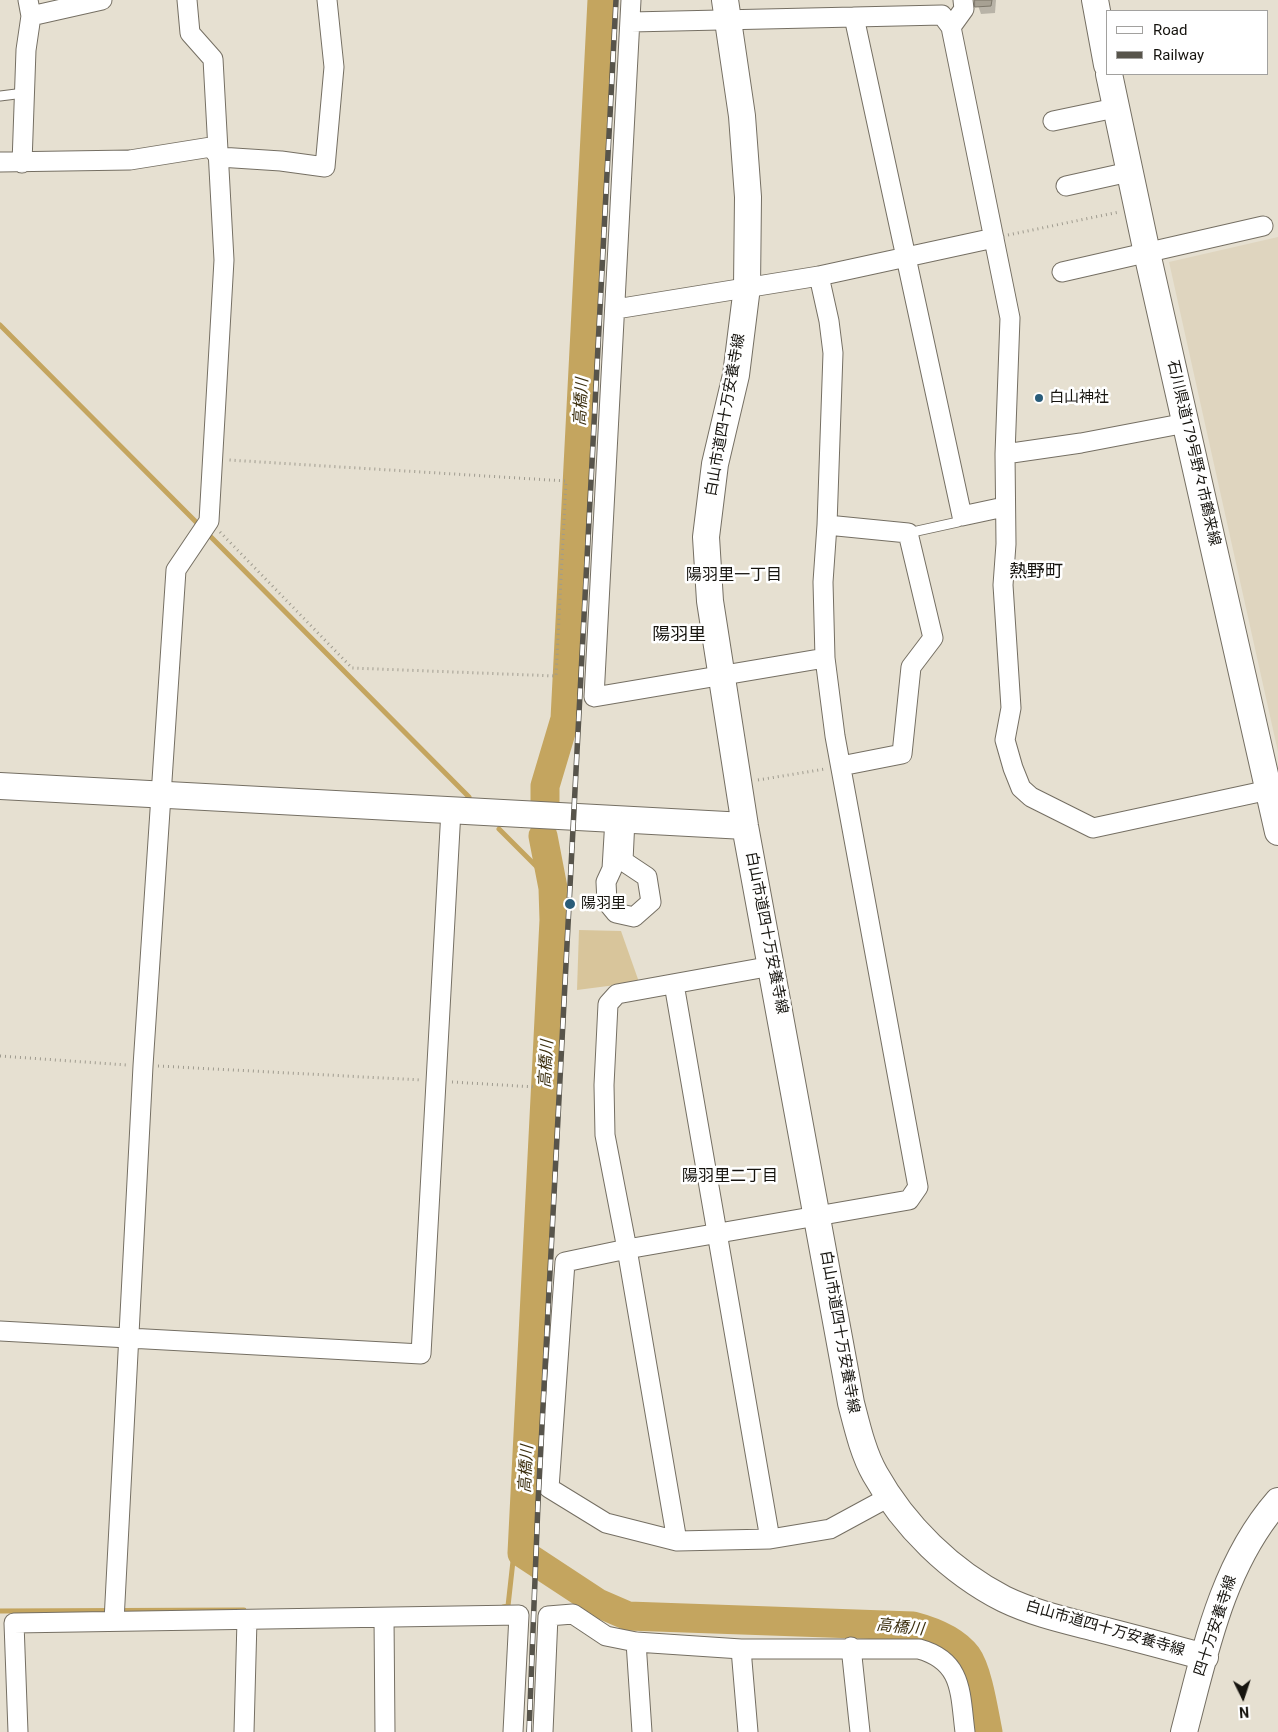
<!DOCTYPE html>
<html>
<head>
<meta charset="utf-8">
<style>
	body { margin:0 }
	#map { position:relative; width:1278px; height:1732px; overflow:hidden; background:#e6e0d1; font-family:Roboto,sans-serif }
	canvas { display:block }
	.legend { position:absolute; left:1106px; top:10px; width:162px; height:65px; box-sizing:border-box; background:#fff; border:1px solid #a2a19f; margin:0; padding:6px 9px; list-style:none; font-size:15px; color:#16140f }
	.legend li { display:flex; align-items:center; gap:10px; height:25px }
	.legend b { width:25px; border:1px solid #a2a19f }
	.north { position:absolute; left:1218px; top:1672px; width:50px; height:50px; -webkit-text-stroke:4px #fff; paint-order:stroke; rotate:176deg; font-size:14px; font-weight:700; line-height:20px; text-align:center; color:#16140f }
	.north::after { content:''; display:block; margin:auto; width:18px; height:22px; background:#16140f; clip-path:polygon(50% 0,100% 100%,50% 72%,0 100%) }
</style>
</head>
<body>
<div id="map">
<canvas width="1278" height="1732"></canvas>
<ul class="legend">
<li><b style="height:6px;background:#fff"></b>Road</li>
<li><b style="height:6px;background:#57544b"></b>Railway</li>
</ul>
<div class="north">N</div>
</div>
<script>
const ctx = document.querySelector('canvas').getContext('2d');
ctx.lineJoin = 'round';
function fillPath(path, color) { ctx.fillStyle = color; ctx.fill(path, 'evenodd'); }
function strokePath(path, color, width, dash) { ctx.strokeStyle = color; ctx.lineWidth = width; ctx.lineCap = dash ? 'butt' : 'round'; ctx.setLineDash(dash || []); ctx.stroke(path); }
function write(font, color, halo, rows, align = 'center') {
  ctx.font = font + ' Roboto,"Noto Sans JP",sans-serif'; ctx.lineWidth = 5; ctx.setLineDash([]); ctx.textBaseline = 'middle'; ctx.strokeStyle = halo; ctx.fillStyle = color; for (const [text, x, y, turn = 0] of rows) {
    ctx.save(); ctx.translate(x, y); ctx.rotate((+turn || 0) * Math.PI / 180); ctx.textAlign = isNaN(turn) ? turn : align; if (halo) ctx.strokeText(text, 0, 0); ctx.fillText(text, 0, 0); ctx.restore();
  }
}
fillPath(new Path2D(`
	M1278,237V752L1169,262Z`), '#dfd5bf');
fillPath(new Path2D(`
	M579,930L621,931L639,982L577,990Z`), '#d8c59b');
fillPath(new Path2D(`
	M976,0H996L995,13L981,14Z`), '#0003');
strokePath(new Path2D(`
	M0,325L201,527
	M207,533L469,797
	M499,829L540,870L553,888
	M503,1607L508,1606L513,1561L522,1553
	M0,1611L244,1610`), '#c4a55f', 5);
strokePath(new Path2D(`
	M545,801V786L565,719L602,0
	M543,836L553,888L554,920L522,1553L598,1603L628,1616L913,1626C932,1631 955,1640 967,1656C978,1671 984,1713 988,1732`), '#c4a55f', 29);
const building = new Path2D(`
	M975,0H992L991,6L975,7Z`);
fillPath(building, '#a7a193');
strokePath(building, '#7c7669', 1);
const lane = new Path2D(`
	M0,96L24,93
	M908,533L958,522L962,516`);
const street = new Path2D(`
	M631,0L594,697L825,658
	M31,16L102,0
	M631,22L854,17
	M951,27L964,9L963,0
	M1053,121L1115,108
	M0,162L130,160L211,147L219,157L281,161L325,167L334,67L327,0
	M22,163L26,50L31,16L28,0
	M1066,186L1129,172
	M1062,272L1263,226
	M819,276L829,321L833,353L827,525L823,582L825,658L835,736L918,1187L909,1200L627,1249L677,1541L770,1539L830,1529L889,1497
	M616,309L819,276L994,238
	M1005,454L1081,443L1186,423
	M1004,507L962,516L854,17L942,15L951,27L1010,318L1005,454L1006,544L1003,585L1011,708L1005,740L1013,768L1021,788L1031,797L1093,828L1278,788
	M827,525L908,533L933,638L911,667L902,754L841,766
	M615,819L612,869L606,882L607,902L616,913L634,917L651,902L647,877L623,861L625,819
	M674,984L770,1539
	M0,1331L421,1354L451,810
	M677,1541L606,1523L549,1488L565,1262L627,1249L605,1135L604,1085L608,1004L617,994L772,966
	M384,1618L385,1732
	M114,1621L143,1066L176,570L209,521L224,260L213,59L190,33L187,0
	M636,1642L642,1732
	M851,1647L860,1732
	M741,1649L748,1732
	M18,1732L14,1623L519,1615L513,1732
	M244,1732L247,1620
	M543,1732L548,1616L573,1614L606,1636L636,1642L741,1649H919C963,1661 960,1693 965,1732`);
const secondary = new Path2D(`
	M725,0L742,116L748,197L747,287L736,375L715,464L706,537L710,601L745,826L851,1403C857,1426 863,1453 875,1474C904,1526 951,1572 1004,1599C1033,1613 1064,1620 1095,1628C1131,1637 1168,1647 1205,1657
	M1095,0L1107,65
	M1109,74L1147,253L1278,832
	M0,786L745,826
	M1184,1732C1205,1652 1222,1565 1278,1501`);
strokePath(lane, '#756f63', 11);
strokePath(street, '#756f63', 21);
strokePath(secondary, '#756f63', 28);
strokePath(new Path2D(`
	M1008,235L1119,212
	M220,532L352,668L556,676L566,481L229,460
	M758,780L825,769
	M0,1056L127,1065
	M158,1066L421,1080
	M452,1082L535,1087`), '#9f9b8f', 3, [1, 4]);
strokePath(lane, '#fff', 9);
strokePath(street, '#fff', 19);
strokePath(secondary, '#fff', 26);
const rail = new Path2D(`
	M529,1732L538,1503L616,0`);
strokePath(rail, '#57544b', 5.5);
strokePath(rail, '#fff', 4, [11]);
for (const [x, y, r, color] of [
	[1039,398,5,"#295c79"],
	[570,904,6,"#295c79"]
]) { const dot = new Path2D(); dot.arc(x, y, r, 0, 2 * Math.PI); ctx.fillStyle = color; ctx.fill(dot); strokePath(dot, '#fff', 2); }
write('15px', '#16140f', '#fff', [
	["白山神社",1049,398],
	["陽羽里",581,904]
], 'left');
write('15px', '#16140f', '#fff', [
	["白山市道四十万安養寺線",726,415,-80],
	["石川県道179号野々市鶴来線",1193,453,77],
	["白山市道四十万安養寺線",766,933,79],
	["白山市道四十万安養寺線",839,1332,80],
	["四十万安養寺線",1216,1626,-72],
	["白山市道四十万安養寺線",1105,1629,16]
]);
write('italic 16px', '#3e3111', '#fff', [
	["高橋川",582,402,-87],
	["高橋川",547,1064,-87],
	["高橋川",527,1469,-87],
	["高橋川",900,1628,6]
]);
write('16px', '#16140f', '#fff', [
	["陽羽里一丁目",734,576],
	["陽羽里二丁目",730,1177]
]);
write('18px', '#16140f', '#fff', [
	["熱野町",1036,572],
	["陽羽里",679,635]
]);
</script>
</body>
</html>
